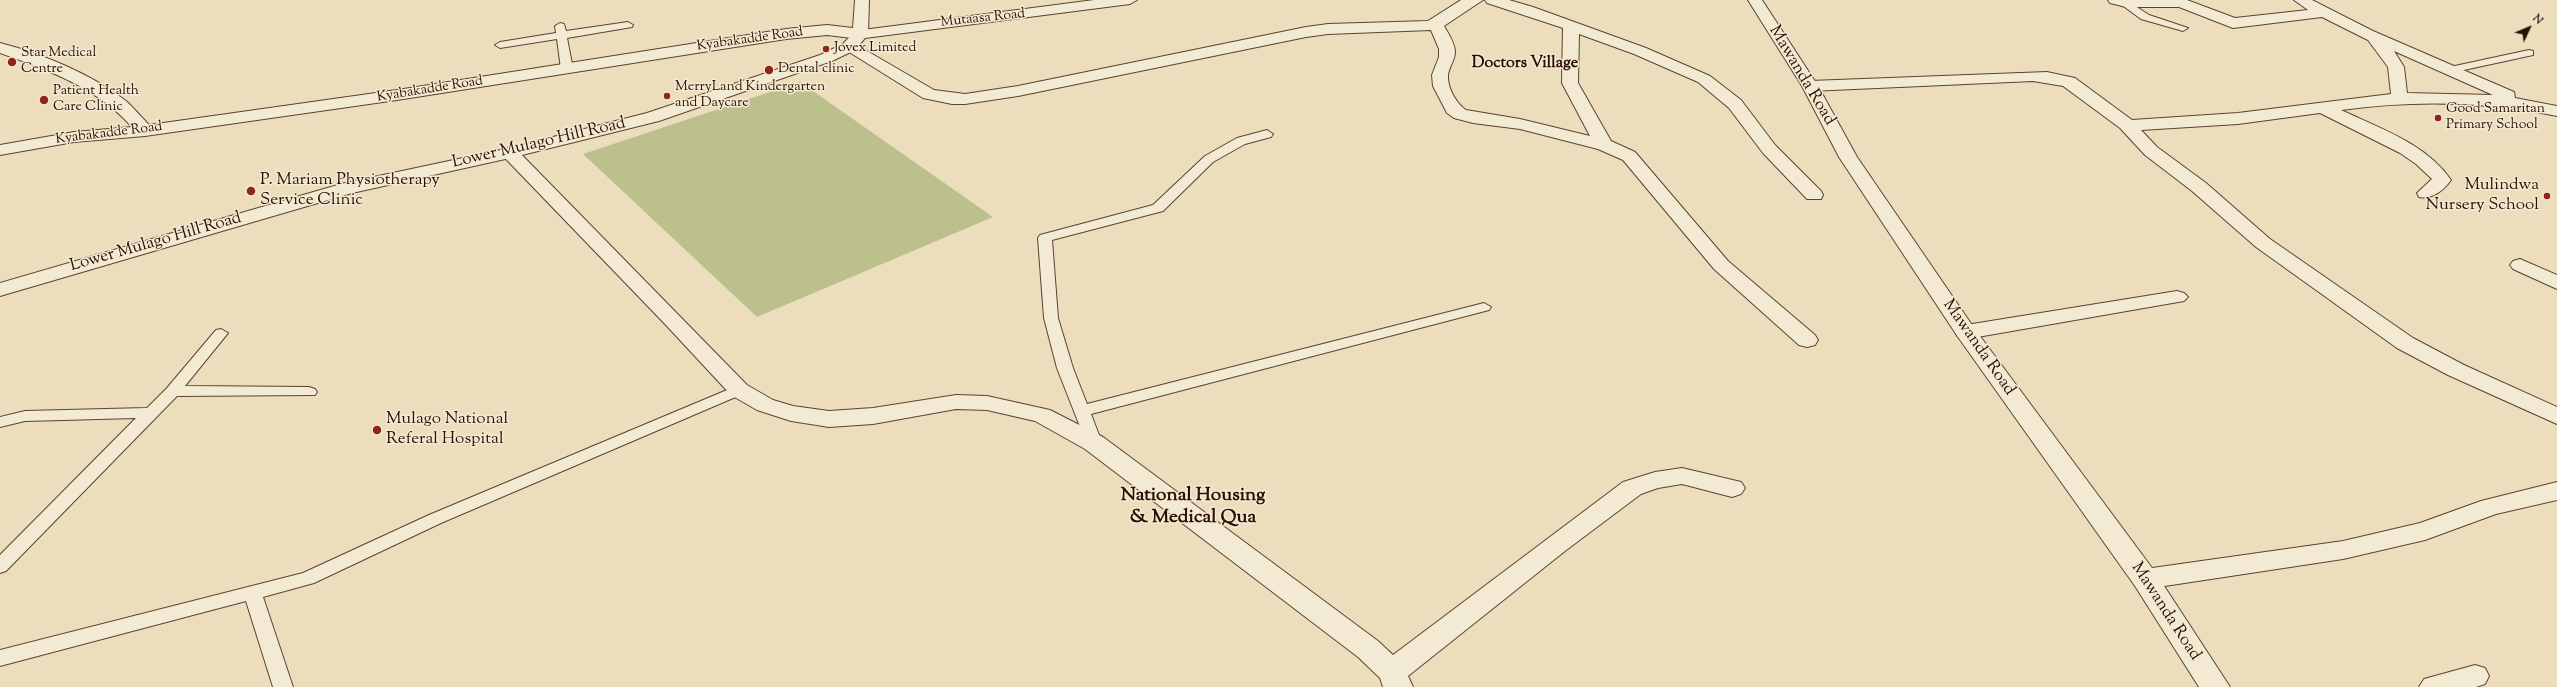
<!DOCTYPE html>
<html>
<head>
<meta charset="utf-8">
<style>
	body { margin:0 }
	#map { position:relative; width:2557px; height:687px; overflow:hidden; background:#ecdebc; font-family:"Sorts Mill Goudy",serif }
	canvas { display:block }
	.north { position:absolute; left:2509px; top:8px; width:40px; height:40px; -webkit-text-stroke:3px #f3ead3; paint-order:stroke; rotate:46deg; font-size:11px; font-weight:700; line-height:16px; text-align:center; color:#2c0e02 }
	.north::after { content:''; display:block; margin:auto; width:14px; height:18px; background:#2c0e02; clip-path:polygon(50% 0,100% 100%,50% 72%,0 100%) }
</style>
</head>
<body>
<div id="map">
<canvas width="2557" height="687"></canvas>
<div class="north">N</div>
</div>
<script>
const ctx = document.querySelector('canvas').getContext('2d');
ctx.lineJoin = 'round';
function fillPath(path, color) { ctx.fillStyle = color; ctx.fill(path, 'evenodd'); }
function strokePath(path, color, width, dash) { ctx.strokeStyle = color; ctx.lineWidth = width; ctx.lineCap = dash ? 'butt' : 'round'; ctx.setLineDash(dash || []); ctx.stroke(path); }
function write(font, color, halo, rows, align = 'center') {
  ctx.font = font + ' "Sorts Mill Goudy",serif'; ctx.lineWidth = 3; ctx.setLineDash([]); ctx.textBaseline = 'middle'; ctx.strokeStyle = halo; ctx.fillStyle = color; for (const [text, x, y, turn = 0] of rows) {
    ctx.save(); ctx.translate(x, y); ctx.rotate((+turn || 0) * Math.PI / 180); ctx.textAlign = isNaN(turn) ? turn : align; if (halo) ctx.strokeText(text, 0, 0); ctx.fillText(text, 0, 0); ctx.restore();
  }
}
fillPath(new Path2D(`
	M800,82L993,217L757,317L583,154Z`), '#bcc08d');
const service = new Path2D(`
	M2126,0L2149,15L2188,28L2183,31L2141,19L2122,5V1Z
	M628,22L633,25L632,27L567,38L573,69L567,72L561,69L557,39L500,48L495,45L500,42L556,33L555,26L560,23L564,24L566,31Z
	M2529,50L2533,51V55L2450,73L2444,70L2450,67Z
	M1267,130L1273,134L1271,137L1245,144L1213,162L1163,211L1052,240L1058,318L1073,368L1087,404L1484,303L1491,307L1489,310L1091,414L1102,443L1100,447H1088L1057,368L1044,318L1038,238L1040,235L1153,205L1205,156L1237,138Z
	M221,329L228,333L185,386L309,387L315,389L317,392L315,395L177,396L6,571L0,573V555L136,418L25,421L0,427V417L25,411L147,408L167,388L216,330Z
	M739,385L745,387L747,390L745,393L441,523L314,583L263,597L293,687H273L246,601L0,666V650L303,573L429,515Z`);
const minor = new Path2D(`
	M855,0H869L868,34L860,39L827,35L786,39L397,100L145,136L74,142L0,155V145L74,132L132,127C98,88 48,70 0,53V43C43,54 91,74 126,101C134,108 141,117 149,125L397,90L786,29L827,25L853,28Z
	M1461,0H1483L1444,26C1448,33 1455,43 1455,52C1455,60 1449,67 1448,75C1447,88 1457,104 1466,110L1520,119L1590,136L1562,83L1563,28L1487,3L1485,0H1509L1533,7L1646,48L1710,76L1741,100L1775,145L1821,191L1823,195L1821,199H1807L1763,153L1729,108L1698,82L1634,54L1579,34L1578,83L1611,141L1635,152L1728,261L1815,335L1818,340L1815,345L1807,347L1799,345L1714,269L1623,160L1598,149L1520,129L1473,123L1454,118L1447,113L1433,86L1432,75L1439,57V49L1431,30L1328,34L1306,37L1018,96L965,104H952L923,98L841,47L849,42L855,44L934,90L965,94L1018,86L1306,27L1328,24L1428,21Z
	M2108,0H2187L2235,18L2308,10L2294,0H2312L2373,31L2514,92L2515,98L2557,106V116C2485,101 2414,100 2341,110C2379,128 2427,144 2451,180C2444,190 2432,200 2419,197L2417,193L2432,179L2416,164L2400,153L2320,113L2238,124L2141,130L2157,147L2206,183L2270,239L2413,338L2464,365L2557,407V424L2448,375L2397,348L2256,247L2192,191L2145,155L2120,128L2063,86L2033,81L1810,91L1802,86L1810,81L2047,72L2075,78L2132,120L2238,113L2391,94L2388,67L2368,40L2322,17L2233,28L2179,7H2126L2110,3ZM2394,51L2493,95L2407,93L2404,67Z
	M510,148L516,149L747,385L773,400L793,406L829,411L873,408L956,395L987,396L1050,410L1103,437L1378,641L1393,655L1623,482L1655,472L1682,468L1741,482L1745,488L1741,494L1732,497L1682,484L1658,488L1641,494L1565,551L1408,676L1413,687H1383L1380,678L1358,657L1085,449L1035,421L987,410L956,409L873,424L829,427L791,421L757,410L731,395L665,324L504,157L501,153L504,149Z
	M2520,259L2557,275V289L2513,269L2510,265L2513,261Z
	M2177,291L2184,293L2188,297L2184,301L1966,339L1958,337L1955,332L1958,327L1966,325Z
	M2557,482V500L2496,514L2425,540L2343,559L2145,589L2135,586L2132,579L2135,572L2145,569L2343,541L2420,523L2481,501Z
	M2475,665L2485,668L2489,676L2485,684L2476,687H2419L2424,679Z`);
const tertiary = new Path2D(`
	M1094,0H1137L1130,4L865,38L855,50L832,61L659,121L510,158L352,193L0,296V283L341,184L510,148L647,113L820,55L843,44L855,31Z
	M1748,0H1762L1818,86L1857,157L1974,328L2155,572L2230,687H2199L2135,586L1958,337L1839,157L1802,86Z`);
strokePath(service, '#5c4230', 2);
strokePath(minor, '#5c4230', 2);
strokePath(tertiary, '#5c4230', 2);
fillPath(service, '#f3ead3');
fillPath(minor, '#f3ead3');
fillPath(tertiary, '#f3ead3');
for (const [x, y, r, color] of [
	[826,49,4,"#8f2418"],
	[12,62,5,"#8f2418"],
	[769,70,5,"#8f2418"],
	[667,96,4,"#8f2418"],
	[44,100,5,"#8f2418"],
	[2438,118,4,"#8f2418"],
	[251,191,5,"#8f2418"],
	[2547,196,4,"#8f2418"],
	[377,430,5,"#8f2418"]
]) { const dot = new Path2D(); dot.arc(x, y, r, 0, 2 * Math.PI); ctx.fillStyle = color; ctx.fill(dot); strokePath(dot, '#f3ead3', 1.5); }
write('14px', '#2c0e02', '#f3ead3', [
	["Mutaasa Road",983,19,-6],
	["Kyabakadde Road",750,40,-8],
	["Kyabakadde Road",430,90,-9],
	["Kyabakadde Road",109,134,-7]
]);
write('14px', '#2c0e02', '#f3ead3', [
	["Jovex Limited",834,49],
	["Star Medical",21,54],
	["Centre",21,70],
	["Dental clinic",778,70],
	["MerryLand Kindergarten",675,88],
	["and Daycare",675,104],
	["Patient Health",53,92],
	["Care Clinic",53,108],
	["Good Samaritan",2446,110],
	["Primary School",2446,126]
], 'left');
write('bold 16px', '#2c0e02', '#f3ead3', [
	["Doctors Village",1525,64]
]);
write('17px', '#2c0e02', '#f3ead3', [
	["Mawanda Road",1801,76,59],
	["Lower Mulago Hill Road",539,144,-13],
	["Lower Mulago Hill Road",156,243,-16],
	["Mawanda Road",1978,348,55],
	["Mawanda Road",2165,612,57]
]);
write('17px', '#2c0e02', '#f3ead3', [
	["P. Mariam Physiotherapy",260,181],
	["Service Clinic",260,201],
	["Mulindwa",2539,186,"right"],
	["Nursery School",2539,206,"right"],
	["Mulago National",386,420],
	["Referal Hospital",386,440]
], 'left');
write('bold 19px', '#2c0e02', '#f3ead3', [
	["National Housing",1193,497],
	["& Medical Qua",1193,519]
]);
</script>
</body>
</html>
